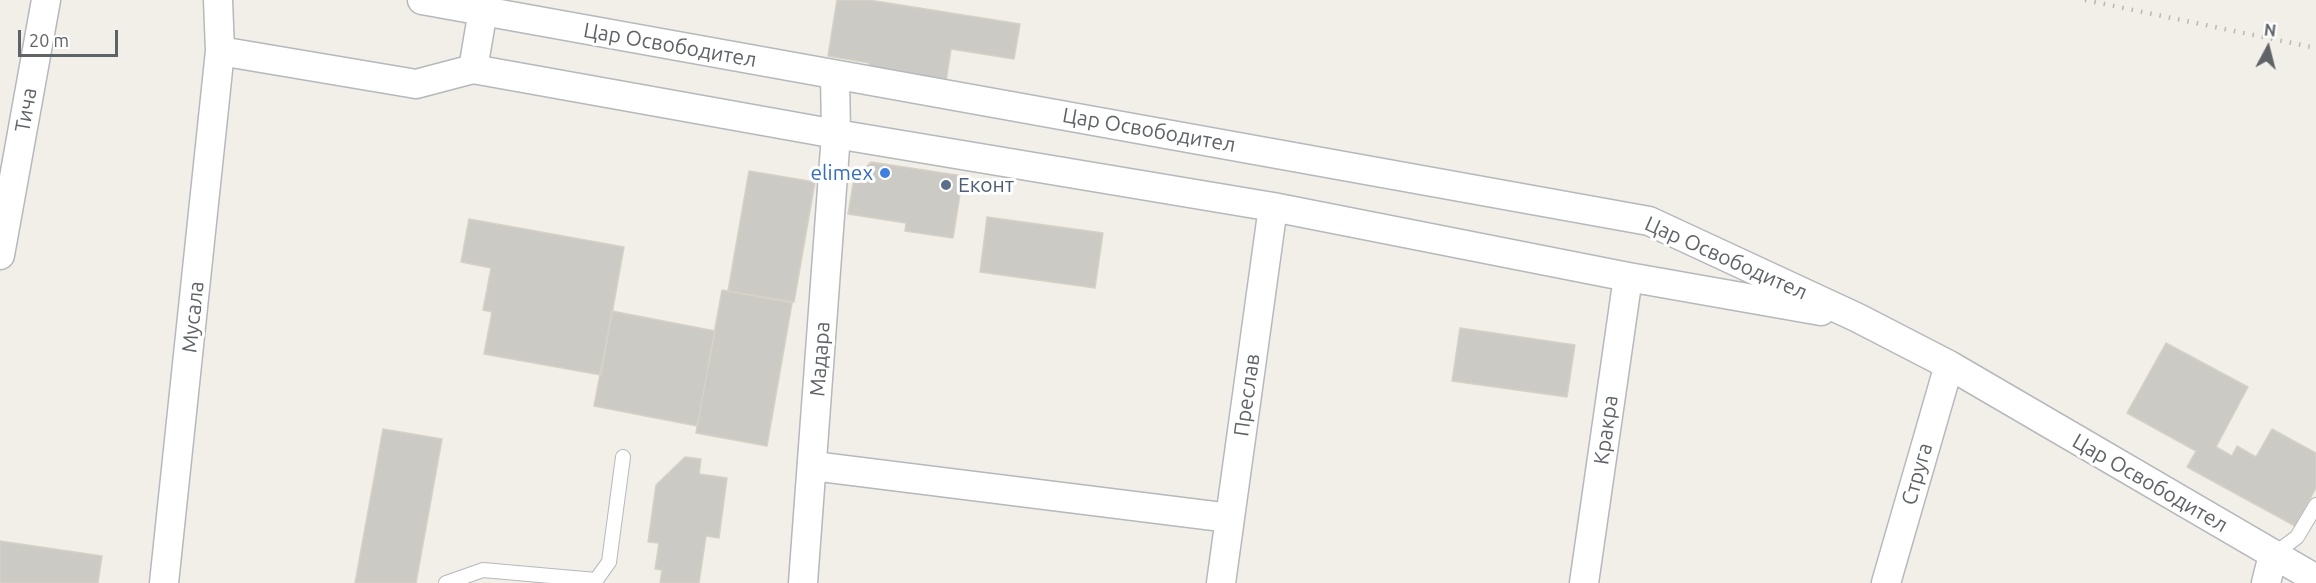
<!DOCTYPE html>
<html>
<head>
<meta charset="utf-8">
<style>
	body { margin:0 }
	#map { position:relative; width:2316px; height:583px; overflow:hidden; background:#f1efe8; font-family:Ubuntu,sans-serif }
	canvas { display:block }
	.north { position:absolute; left:2238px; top:18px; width:60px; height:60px; -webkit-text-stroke:4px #fff; paint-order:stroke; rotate:7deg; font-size:16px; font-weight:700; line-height:24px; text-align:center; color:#5f6368 }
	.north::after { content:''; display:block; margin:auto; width:21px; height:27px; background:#5f6368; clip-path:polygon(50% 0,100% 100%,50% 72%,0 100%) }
	.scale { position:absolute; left:18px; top:30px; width:100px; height:27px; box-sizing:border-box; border:3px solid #5f6368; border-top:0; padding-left:8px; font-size:18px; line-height:21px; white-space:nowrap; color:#5f6368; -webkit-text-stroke:4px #fff; paint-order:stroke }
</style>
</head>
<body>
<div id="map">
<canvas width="2316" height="583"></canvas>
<div class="north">N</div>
<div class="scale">20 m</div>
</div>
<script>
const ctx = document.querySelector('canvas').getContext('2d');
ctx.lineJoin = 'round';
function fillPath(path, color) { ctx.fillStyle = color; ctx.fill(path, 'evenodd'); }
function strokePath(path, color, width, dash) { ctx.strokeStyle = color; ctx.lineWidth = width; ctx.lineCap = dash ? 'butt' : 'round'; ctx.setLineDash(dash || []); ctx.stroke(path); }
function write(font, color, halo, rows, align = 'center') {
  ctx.font = font + ' Ubuntu,sans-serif'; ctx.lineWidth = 6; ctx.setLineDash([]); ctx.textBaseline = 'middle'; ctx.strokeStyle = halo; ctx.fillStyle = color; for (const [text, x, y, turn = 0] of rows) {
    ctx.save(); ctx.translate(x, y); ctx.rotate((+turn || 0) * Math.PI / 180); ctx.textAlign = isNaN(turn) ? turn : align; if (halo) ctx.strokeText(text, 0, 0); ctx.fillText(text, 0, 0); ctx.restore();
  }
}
const building = new Path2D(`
	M837,0H869L1020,24L1014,59L951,49L946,82L868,69L869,63L828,56Z
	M871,162L963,176L953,238L905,231L906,223L848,214L854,179Z
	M749,171L815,182L794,302L728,291Z
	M987,217L1103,233L1095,288L980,272Z
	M469,219L624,247L601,375L484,354L492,312L483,310L491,268L461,262Z
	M722,290L792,303L767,446L696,433Z
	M612,311L715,331L697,426L594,406Z
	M1460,328L1575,345L1567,397L1452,381Z
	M2166,343L2248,387L2216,447L2232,456L2237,446L2256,457L2272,429L2316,453V488L2295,526L2187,467L2196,451L2127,413Z
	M383,429L442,439L416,583H355Z
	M685,457L701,459L699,474L727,478L719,538L706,536L699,583H660L662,570L655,569L659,543L648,542L656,485Z
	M0,541L102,556L98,583H0Z`);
fillPath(building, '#cccac5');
strokePath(building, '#d6d1c6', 1.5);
const service = new Path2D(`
	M2273,555L2297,537L2316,505
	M446,583L483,570L596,580L609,562L623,457`);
const minor = new Path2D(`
	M422,0L1649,221L1858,318L1949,365L2316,579
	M220,51L416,84L473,69L836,134L1273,207L1628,277L1821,311
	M473,69L483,10
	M0,255L46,0
	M813,466L1230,518
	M164,583L220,51L218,0
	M803,583L836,134L835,75
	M1221,583L1273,207
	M1584,583L1628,277
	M1886,583L1949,365
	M2266,583L2273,555`);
strokePath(service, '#b5b8bc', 16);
strokePath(minor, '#b5b8bc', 31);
strokePath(service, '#fff', 14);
strokePath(minor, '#fff', 28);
strokePath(new Path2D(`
	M2085,0L2316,48`), '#b6b7b8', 4.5, [1.5, 8]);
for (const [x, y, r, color] of [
	[885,173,6,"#3f7fe0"],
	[946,185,6,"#5c6f8a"]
]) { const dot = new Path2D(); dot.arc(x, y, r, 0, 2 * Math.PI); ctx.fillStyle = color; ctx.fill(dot); strokePath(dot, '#fff', 2); }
write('21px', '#5f6368', '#fff', [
	["Цар Освободител",670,45,10],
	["Тича",26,110,-80],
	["Цар Освободител",1149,130,10],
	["Цар Освободител",1726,258,24],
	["Мусала",193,317,-84],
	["Мадара",820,359,-86],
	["Преслав",1247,395,-82],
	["Кракра",1606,430,-82],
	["Струга",1917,474,-74],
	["Цар Освободител",2150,483,30]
]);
write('21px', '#366cbe', '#fff', [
	["elimex",873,173]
], 'right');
write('21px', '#4e5e75', '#fff', [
	["Еконт",958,185]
], 'left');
</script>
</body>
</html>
